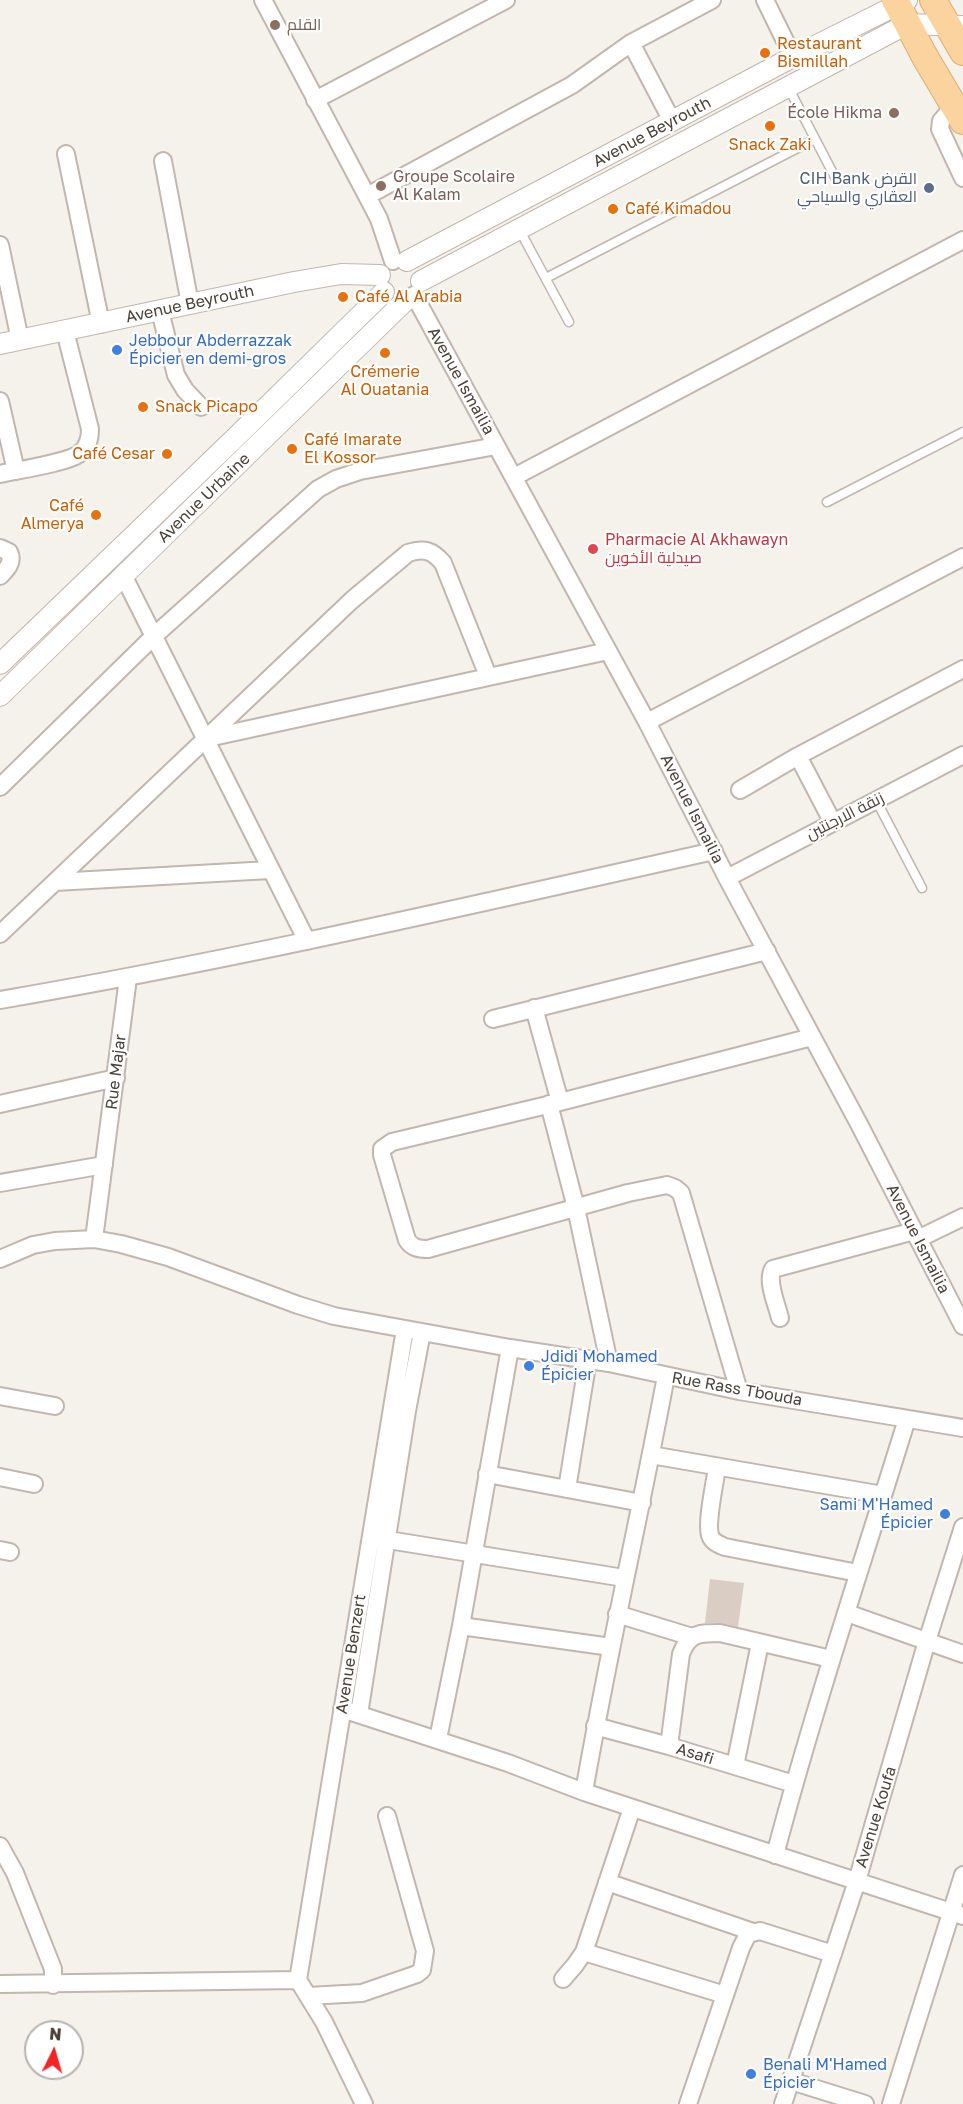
<!DOCTYPE html>
<html>
<head>
<meta charset="utf-8">
<style>
	body { margin:0 }
	#map { position:relative; width:963px; height:2104px; overflow:hidden; background:#f5f1eb; font-family:"Golos Text",sans-serif }
	canvas { display:block }
	.north { position:absolute; left:24px; top:2020px; width:60px; height:60px; box-sizing:border-box; background:#fff; border:2px solid #b6b3b0; border-radius:50%; rotate:5deg; font-size:16px; font-weight:700; line-height:24px; text-align:center; color:#494139 }
	.north::after { content:''; display:block; margin:auto; width:21px; height:27px; background:#f42423; clip-path:polygon(50% 0,100% 100%,50% 72%,0 100%) }
</style>
</head>
<body>
<div id="map">
<canvas width="963" height="2104"></canvas>
<div class="north">N</div>
</div>
<script>
const ctx = document.querySelector('canvas').getContext('2d');
ctx.lineJoin = 'round';
function fillPath(path, color) { ctx.fillStyle = color; ctx.fill(path, 'evenodd'); }
function strokePath(path, color, width, dash) { ctx.strokeStyle = color; ctx.lineWidth = width; ctx.lineCap = dash ? 'butt' : 'round'; ctx.setLineDash(dash || []); ctx.stroke(path); }
function write(font, color, halo, rows, align = 'center') {
  ctx.font = font + ' "Golos Text",Cairo,sans-serif'; ctx.lineWidth = 4.5; ctx.setLineDash([]); ctx.textBaseline = 'middle'; ctx.strokeStyle = halo; ctx.fillStyle = color; for (const [text, x, y, turn = 0] of rows) {
    ctx.save(); ctx.translate(x, y); ctx.rotate((+turn || 0) * Math.PI / 180); ctx.textAlign = isNaN(turn) ? turn : align; if (halo) ctx.strokeText(text, 0, 0); ctx.fillText(text, 0, 0); ctx.restore();
  }
}
fillPath(new Path2D(`
	M710,1579L744,1583L738,1627L720,1623H705Z`), '#dacec4');
const service = new Path2D(`
	M788,87L836,179
	M519,229L569,322
	M546,278L815,139
	M827,502L963,432
	M876,800L922,888`);
const minor = new Path2D(`
	M263,0L367,196L379,219L393,261
	M765,0L793,57
	M631,43L672,121
	M315,100L506,0
	M954,106L941,121L940,129L963,178
	M66,154L101,324
	M163,161L190,304
	M367,196L572,85L631,43L712,0
	M0,245L20,340
	M414,295L647,722L727,878L859,1124L963,1326
	M160,311L176,375L185,390L201,407
	M0,401L16,471
	M0,474C18,470 66,463 79,454C88,448 90,439 90,429L65,331
	M514,477L963,240
	M0,548L9,552C14,562 7,569 0,576
	M123,575L307,941
	M647,722L963,557
	M208,738L608,651
	M798,756L833,823
	M0,787L154,636L318,489L336,479L360,471L496,446
	M740,790L798,756L963,669
	M727,878L963,755
	M55,882L270,870
	M0,934L352,600L408,553C424,548 432,550 443,563L488,676
	M0,1000C240,959 476,904 714,851
	M534,1008L560,1102
	M493,1019L767,951
	M0,1104L116,1078
	M549,1104L576,1208L609,1363
	M0,1183L104,1165
	M94,1239L128,978
	M918,1239L963,1217
	M0,1259L33,1245L55,1241L94,1239L121,1244L168,1257L298,1305L334,1316L510,1348L609,1363L739,1391L963,1428
	M780,1318C777,1305 766,1281 773,1269L914,1231
	M739,1391L681,1193L675,1188L667,1185L628,1193L428,1249C419,1249 412,1248 407,1240L382,1155V1149L392,1142L560,1102L812,1037
	M0,1396L55,1406
	M651,1455L883,1495
	M717,1467C715,1483 706,1522 710,1535C712,1542 718,1544 725,1547L858,1573
	M487,1474L642,1503
	M0,1477L34,1484
	M567,1489L588,1359
	M376,1538L624,1578
	M0,1550L10,1552
	M847,1613L963,1654
	M617,1614L692,1637
	M461,1626L611,1647
	M342,1709L508,1763L584,1792L963,1916
	M359,1714L407,1411L422,1332
	M595,1726L669,1746L794,1784
	M438,1739L461,1626L510,1348
	M669,1746L681,1654C689,1633 699,1633 720,1633L831,1659
	M735,1766L760,1643
	M584,1792C608,1653 640,1515 666,1376
	M0,1846L15,1873L53,1969V1985
	M775,1855C814,1708 862,1564 907,1419
	M607,1882L753,1932
	M584,1952L725,1995
	M563,1979L575,1965L584,1952L632,1808
	M0,1984L298,1980
	M308,1996L362,1993L417,1974L422,1970L425,1951L387,1816
	M791,2081L865,2104
	M364,2104L324,2022L298,1980L405,1329
	M688,2104L741,1948L748,1934L760,1931L833,1954
	M783,2104L857,1881L927,1641L963,1527
	M891,2104L963,1875`);
const tertiary = new Path2D(`
	M407,261L793,57L907,0
	M421,281L907,24L963,26
	M0,344L294,282L341,274L380,275
	M0,664L235,438L384,292
	M0,696L406,300`);
const primary = new Path2D(`
	M895,0L925,57L963,121
	M933,0L963,52`);
strokePath(service, '#c1b7ae', 11);
strokePath(minor, '#c1b7ae', 20);
strokePath(tertiary, '#c1b7ae', 22);
strokePath(primary, '#e1ad6d', 28);
strokePath(service, '#fff', 8);
strokePath(minor, '#fff', 16);
strokePath(tertiary, '#fff', 20);
strokePath(primary, '#fbd39e', 26);
for (const [x, y, r, color] of [
	[275,25,6,"#8d6e63"],
	[765,53,6,"#e8710a"],
	[894,113,6,"#8d6e63"],
	[770,126,6,"#e8710a"],
	[381,186,6,"#8d6e63"],
	[929,188,6,"#5c6f8a"],
	[613,209,6,"#e8710a"],
	[343,297,6,"#e8710a"],
	[117,350,6,"#3f7fe0"],
	[385,353,6,"#e8710a"],
	[143,407,6,"#e8710a"],
	[292,449,6,"#e8710a"],
	[167,454,6,"#e8710a"],
	[96,515,6,"#e8710a"],
	[593,549,6,"#e0444e"],
	[529,1366,6,"#3f7fe0"],
	[945,1514,6,"#3f7fe0"],
	[751,2074,6,"#3f7fe0"]
]) { const dot = new Path2D(); dot.arc(x, y, r, 0, 2 * Math.PI); ctx.fillStyle = color; ctx.fill(dot); strokePath(dot, '#fff', 2); }
write('16px', '#785e54', '#fff', [
	["القلم",287,25],
	["École Hikma",882,113,"right"],
	["Groupe Scolaire",393,177],
	["Al Kalam",393,195]
], 'left');
write('16px', '#c56008', '#fff', [
	["Restaurant",777,44],
	["Bismillah",777,62],
	["Snack Zaki",770,145,"center"],
	["Café Kimadou",625,209],
	["Café Al Arabia",355,297],
	["Crémerie",385,372,"center"],
	["Al Ouatania",385,390,"center"],
	["Snack Picapo",155,407],
	["Café Imarate",304,440],
	["El Kossor",304,458],
	["Café Cesar",155,454,"right"],
	["Café",84,506,"right"],
	["Almerya",84,524,"right"]
], 'left');
write('16px', '#494139', '#fff', [
	["Avenue Beyrouth",652,132,-28],
	["Avenue Beyrouth",190,304,-12],
	["Avenue Ismailia",461,381,61],
	["Avenue Urbaine",204,498,-44],
	["Avenue Ismailia",692,809,63],
	["زنقة الارجنتين",845,816,-27],
	["Rue Majar",116,1072,-83],
	["Avenue Ismailia",918,1239,63],
	["Rue Rass Tbouda",737,1389,10],
	["Avenue Benzert",351,1654,-81],
	["Asafi",695,1754,17],
	["Avenue Koufa",876,1817,-73]
]);
write('16px', '#4e5e75', '#fff', [
	["CIH Bank القرض",917,179],
	["العقاري والسياحي",917,197]
], 'right');
write('16px', '#366cbe', '#fff', [
	["Jebbour Abderrazzak",129,341],
	["Épicier en demi-gros",129,359],
	["Jdidi Mohamed",541,1357],
	["Épicier",541,1375],
	["Sami M'Hamed",933,1505,"right"],
	["Épicier",933,1523,"right"],
	["Benali M'Hamed",763,2065],
	["Épicier",763,2083]
], 'left');
write('16px', '#be3a42', '#fff', [
	["Pharmacie Al Akhawayn",605,540],
	["صيدلية الأخوين",605,558]
], 'left');
</script>
</body>
</html>
